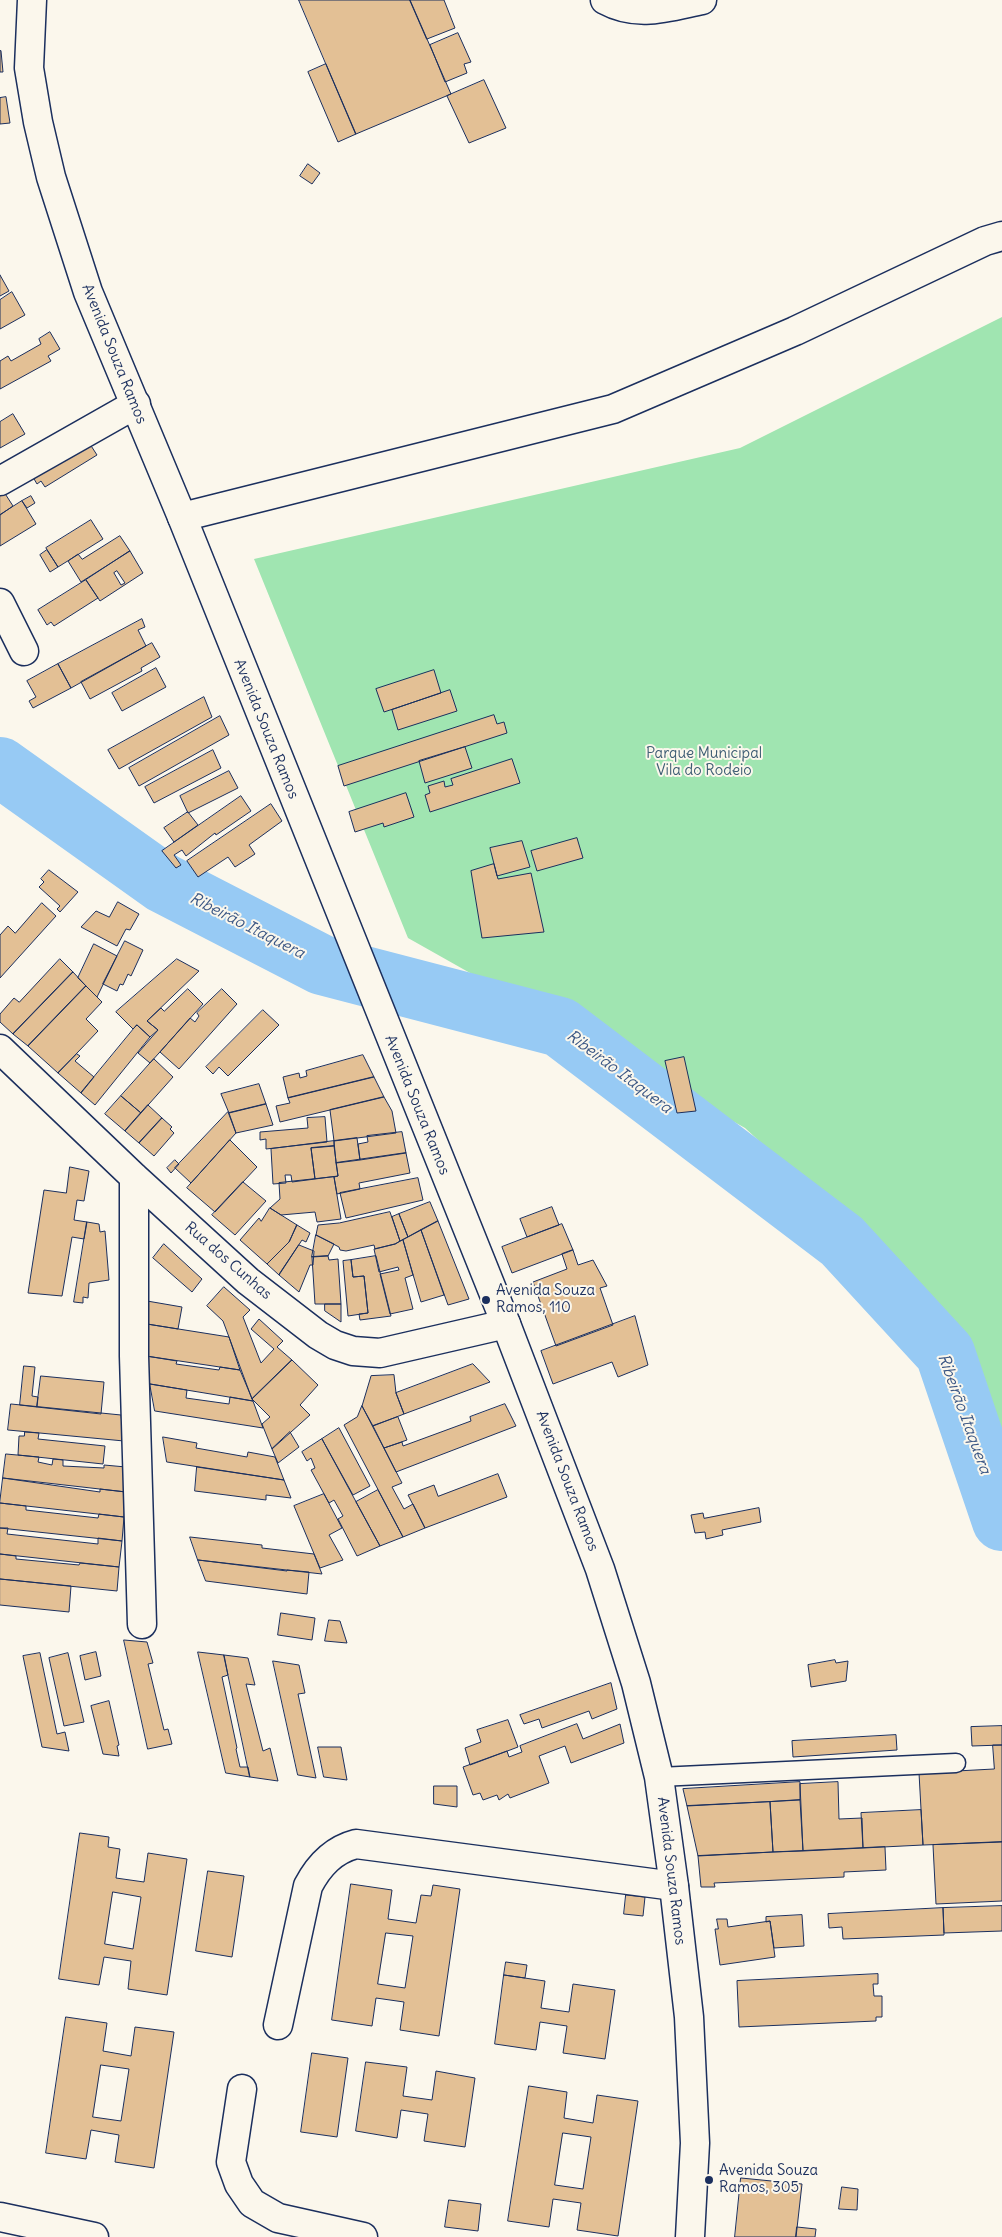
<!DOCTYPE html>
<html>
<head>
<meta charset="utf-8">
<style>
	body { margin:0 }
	canvas { display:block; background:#fbf7ec }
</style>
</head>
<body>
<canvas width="1002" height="2237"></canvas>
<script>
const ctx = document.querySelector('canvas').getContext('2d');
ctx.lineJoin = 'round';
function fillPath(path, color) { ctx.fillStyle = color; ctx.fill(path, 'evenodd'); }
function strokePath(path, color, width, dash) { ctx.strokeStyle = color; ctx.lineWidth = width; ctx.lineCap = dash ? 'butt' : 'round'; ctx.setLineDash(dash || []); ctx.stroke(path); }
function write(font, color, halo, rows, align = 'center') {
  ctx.font = font + ' Delius,sans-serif'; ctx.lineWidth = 4; ctx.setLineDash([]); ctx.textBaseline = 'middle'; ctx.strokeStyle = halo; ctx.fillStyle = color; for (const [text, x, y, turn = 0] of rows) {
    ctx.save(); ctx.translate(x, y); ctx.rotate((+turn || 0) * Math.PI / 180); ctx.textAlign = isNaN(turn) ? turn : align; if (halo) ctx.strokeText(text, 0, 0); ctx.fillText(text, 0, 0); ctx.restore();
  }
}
fillPath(new Path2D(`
	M1002,317V1450L953,1319L745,1128L408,938L254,559L740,448Z`), '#a0e5b1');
strokePath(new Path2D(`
	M0,767L163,883L322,965L560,1027L842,1241L945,1353L1002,1521`), '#97caf4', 60);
const building = new Path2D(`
	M299,0H410L451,94L356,134Z
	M410,0H444L455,28L427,39Z
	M458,33L471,62L464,64L467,73L445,82L430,45Z
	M1,51L3,72H0V51Z
	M326,64L356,134L338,142L308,72Z
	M484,80L506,128L469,143L447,96Z
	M6,97L10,123L0,124V98Z
	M308,164L320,173L312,184L300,176Z
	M0,275L9,291L0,296Z
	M12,292L25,315L0,329V300Z
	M50,332L60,349L48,356L51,361L0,389V361L8,356L11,361L41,344L39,339Z
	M13,414L25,434L0,448V422Z
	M86,438L97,455L45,487L41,481L37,484L30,472Z
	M0,491L4,492L13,506L0,515Z
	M31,496L35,503L27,508L22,501Z
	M22,501L36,524L0,546V515Z
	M91,520L103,539L58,567L46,548Z
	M120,536L130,551L81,582L68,561L78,554L82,559Z
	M47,550L58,567L50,572L40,555Z
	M130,551L143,573L100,601L86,580ZM117,571L125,583L121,585L114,573Z
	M86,580L98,598L54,626L51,622L47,625L38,610Z
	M142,619L145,627L138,630L146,646L71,688L58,664Z
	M152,643L160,657L141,668L142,671L90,699L81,682Z
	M58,664L71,688L33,708L29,701L36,697L27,681Z
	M156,668L166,687L122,711L112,693Z
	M434,670L441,693L384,712L376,689Z
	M450,690L457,711L398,730L392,710Z
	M204,697L212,717L119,769L108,750Z
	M494,715L497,724L504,722L507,733L344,786L338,766Z
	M220,716L229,735L139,786L129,768Z
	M465,747L472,768L425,783L419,761Z
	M213,750L221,768L154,803L145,787Z
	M512,759L520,783L430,812L425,795L430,793L428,786L444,781L445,787L453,785L451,779Z
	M229,771L238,788L188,813L180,796Z
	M406,793L414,817L384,827L383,823L355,832L349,812Z
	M241,796L251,811L216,835L215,833L186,856L182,850L174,855L181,865L176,868L162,851Z
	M271,804L282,821L249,845L255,854L235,867L228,857L198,877L187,861Z
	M188,812L198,825L174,842L164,828Z
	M577,838L583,858L537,871L531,851Z
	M522,841L530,867L497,876L490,848Z
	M494,864L498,879L531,873L544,932L482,938L471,871Z
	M49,870L78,892L60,912L57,909L60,906L39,887L44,882L41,879Z
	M118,902L139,914L130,930L126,929L117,946L81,927L96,911L109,917Z
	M42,903L56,916L0,978V935L8,926L15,933Z
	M125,941L143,950L131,976L128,974L123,985L120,984L117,991L103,984Z
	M94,944L117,956L97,997L78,978Z
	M60,959L73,972L13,1034L0,1022V1014L14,998L19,1002Z
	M177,959L199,971L147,1021L158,1030L150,1037L137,1025L133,1029L116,1012Z
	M73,972L86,986L28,1046L13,1034Z
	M86,986L102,1002L86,1019L98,1031L58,1073L28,1046Z
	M188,989L203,1004L150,1063L138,1053L158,1030L147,1021L161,1008L164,1011Z
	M222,989L237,1004L179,1069L160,1052L190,1018L195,1022L199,1016L197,1013Z
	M263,1010L279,1025L228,1076L219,1067L213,1074L206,1067Z
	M137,1025L150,1037L95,1105L81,1093Z
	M77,1054L80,1056L75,1061L94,1077L81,1093L58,1073Z
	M363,1055L374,1077L288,1098L283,1077L299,1073L300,1078L307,1076L306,1071Z
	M684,1057L696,1111L677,1113L665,1061Z
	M154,1059L173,1077L141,1113L121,1096Z
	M374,1077L384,1097L280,1122L276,1106L290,1103L288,1098Z
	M259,1084L266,1104L229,1113L221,1094Z
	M121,1096L141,1113L125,1131L105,1114Z
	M384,1097L392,1111L396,1133L334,1141L330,1110Z
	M266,1104L273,1125L236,1133L229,1113Z
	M148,1105L162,1118L139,1143L125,1131Z
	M228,1112L236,1133L191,1183L175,1168Z
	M325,1117L327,1142L266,1149V1139L260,1140V1132L308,1128L307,1118Z
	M162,1118L172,1127L170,1129L174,1133L154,1156L139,1143Z
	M402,1132L406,1153L360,1160L358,1144L368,1142L367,1136Z
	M357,1138L360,1160L336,1163L334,1141Z
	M230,1140L257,1167L215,1212L187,1188Z
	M334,1141V1146L311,1148L315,1179L292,1182L291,1175H285L286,1183L273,1184L271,1149Z
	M334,1146L338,1176L315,1179L311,1148Z
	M406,1153L410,1173L359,1183L360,1189L337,1194L334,1177L338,1176L336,1163Z
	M175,1160L179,1164L171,1173L167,1168Z
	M70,1167L89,1171L84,1201L77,1200L74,1220L87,1222L84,1239L72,1237L62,1296L28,1293L44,1190L66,1193Z
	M334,1177L341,1219L317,1222L315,1212L281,1215L270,1208L280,1199L279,1183Z
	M418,1178L423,1200L346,1218L340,1193Z
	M243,1182L266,1201L235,1235L212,1215Z
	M430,1202L438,1221L408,1237L399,1214Z
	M552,1207L559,1225L527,1237L520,1219Z
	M270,1208L297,1225L289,1242L267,1264L240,1240L259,1218L261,1221Z
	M390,1212L400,1241L395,1244L375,1249L374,1245L346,1251L340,1250L339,1247L316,1235L318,1225L339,1223Z
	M399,1214L408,1237L400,1241L392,1217Z
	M438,1221L469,1299L448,1305L421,1230Z
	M87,1222L99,1224L100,1232L105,1231L109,1280L89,1283L88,1298L83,1297V1303L74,1302Z
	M562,1224L573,1250L512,1273L502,1247Z
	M297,1225L310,1233L306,1242L302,1240L279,1275L267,1264L289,1242Z
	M421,1230L444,1295L421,1302L403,1240Z
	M316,1235L334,1244L328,1256L312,1257Z
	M403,1240L413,1275L405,1278L413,1309L390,1314L380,1274L399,1270L398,1267L379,1272L374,1249L395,1244Z
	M164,1244L202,1279L192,1292L153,1258Z
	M299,1245L314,1251L313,1265H310L299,1292L279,1275Z
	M573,1250L578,1265L593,1260L607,1286L600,1288L613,1325L556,1346L533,1282L567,1269L562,1254Z
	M328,1256L329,1260L338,1259L341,1304H315L312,1257Z
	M376,1256L391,1316L360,1320L359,1314L368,1313L364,1276L353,1277L351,1260Z
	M351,1260L353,1277L364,1276L368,1313L348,1316L343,1261Z
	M224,1287L250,1310L243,1317L261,1363L274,1349L251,1329L259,1319L283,1341L277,1347L292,1360L252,1399L223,1321L207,1306Z
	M147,1301L182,1307L178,1329L147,1324Z
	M325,1304H341V1322L325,1311Z
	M635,1316L648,1365L618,1377L612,1362L553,1384L541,1351Z
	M147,1324L229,1337L240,1370L146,1356Z
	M146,1356L177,1361L176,1364L219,1370L220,1367L240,1370L253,1401L150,1384Z
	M292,1360L318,1385L300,1405L310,1415L272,1449L262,1424L270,1417L252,1399Z
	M473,1364L490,1382L404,1414L396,1393Z
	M24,1366L35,1367L32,1396L38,1397L37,1407L20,1405Z
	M394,1375L396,1393L404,1414L373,1426L362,1406L371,1376Z
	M41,1376L104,1382L101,1414L37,1407Z
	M150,1384L187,1390L186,1398L229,1404L230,1397L253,1401L263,1428L155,1411Z
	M11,1404L121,1415L124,1441L8,1430Z
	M505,1404L516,1426L396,1472L384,1448L402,1442L403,1446L471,1421L470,1417Z
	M362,1406L402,1483L392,1487L404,1509L413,1504L425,1528L403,1537L344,1425L357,1417Z
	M398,1417L407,1440L384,1448L373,1426Z
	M339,1428L370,1486L353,1495L322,1439Z
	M25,1432L39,1433L38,1439L105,1446L103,1464L18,1455L19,1436H24Z
	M290,1432L299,1447L278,1463L272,1449Z
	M163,1437L197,1443L196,1448L247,1457L248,1452L275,1457L284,1480L167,1462Z
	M322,1439L380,1546L357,1556L338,1519L343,1516L334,1500L329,1503L311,1470L315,1468L311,1458L307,1461L302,1452Z
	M6,1454L39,1457L38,1462L52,1465L53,1459L63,1460V1466L104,1468V1465L126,1467V1492L3,1478Z
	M197,1467L284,1480L291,1498L266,1495V1500L195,1491Z
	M498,1474L507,1497L425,1528L408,1495L434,1485L438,1496Z
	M3,1478L100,1492V1489L126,1492L124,1517L0,1503Z
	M378,1490L403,1537L380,1546L356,1502Z
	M324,1494L342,1528L329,1535L343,1560L320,1568L294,1506Z
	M0,1503L26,1506V1510L98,1518L99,1514L124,1517L122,1541L0,1528Z
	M759,1508L761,1522L722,1530L723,1535L706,1539L705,1532L695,1533L691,1515L703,1513L704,1518Z
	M0,1528H8L7,1534L98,1544V1538L122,1541L119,1567L0,1554Z
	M190,1537L262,1545V1548L314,1554L322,1574L198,1560Z
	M0,1554L16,1556V1559L79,1565L80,1563L119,1567L117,1591L0,1579Z
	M198,1560L287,1571V1570L309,1572L307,1594L206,1581Z
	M0,1579L71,1586L69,1612L0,1605Z
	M281,1613L315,1618L312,1640L278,1635Z
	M329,1620L340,1621L347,1643L325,1641Z
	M124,1640L147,1642L153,1663L148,1664L164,1730L168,1729L172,1744L148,1749Z
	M96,1652L101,1676L85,1680L80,1656Z
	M198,1652L224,1655L228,1675L222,1677L237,1748L236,1749L240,1767H248L250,1777L226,1773Z
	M40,1653L57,1734L65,1732L69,1751L42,1747L23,1656Z
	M68,1653L84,1722L64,1726L49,1658Z
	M224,1655L248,1658L255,1685L246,1684L263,1751L270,1748L278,1781L250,1777Z
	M835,1660L836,1663L848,1661L846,1681L811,1687L808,1665Z
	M273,1661L299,1665L305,1693L298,1694L316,1778L298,1775Z
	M611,1683L617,1709L592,1719L589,1711L542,1728L539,1719L524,1724L520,1715Z
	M109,1701L119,1745L117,1746L119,1756L103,1754L91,1706Z
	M508,1720L518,1747L470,1765L465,1748L481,1742L477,1730Z
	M577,1724L583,1739L620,1724L624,1743L571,1763L565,1746L539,1756L549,1783L510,1798L508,1794L499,1800L497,1795L483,1800L480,1793L473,1795L463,1767L507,1751L509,1757L522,1752L520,1746Z
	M1002,1726V1745L972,1746L971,1727Z
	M896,1735L897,1750L793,1757L792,1741Z
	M993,1745H1002V1842L923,1845L919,1773L994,1769Z
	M318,1747H341L347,1780L324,1777Z
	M800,1782V1800L687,1806L683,1789Z
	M838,1782L839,1819L862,1818L863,1848L803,1851L800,1784Z
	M434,1786H457V1807L434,1804Z
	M800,1800L803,1851L773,1852L770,1802Z
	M770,1802L773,1852L698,1856L687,1806Z
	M921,1810L923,1845L863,1848L861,1813Z
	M80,1833L109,1837L108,1847L120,1849L116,1878L144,1882L148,1853L187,1859L167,1995L128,1989L131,1961L104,1957L99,1985L59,1979ZM113,1892L141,1897L133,1949L105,1944Z
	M1002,1842V1901L936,1904L933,1845Z
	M885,1847L886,1870L844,1872V1877L714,1883L715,1887H701L698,1856Z
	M208,1871L244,1876L232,1957L196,1951Z
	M351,1884L392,1890L388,1919L416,1923L421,1895L431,1896L433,1885L460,1889L439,2036L400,2030L404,2002L376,1998L372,2026L332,2020ZM386,1933L413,1936L405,1988L378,1984Z
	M626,1895L645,1897L643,1916L624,1914Z
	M1002,1906V1931L944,1933L943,1908Z
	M943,1908L944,1935L843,1939L842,1927L829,1928L828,1914Z
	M802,1915L804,1946L774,1948L770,1921L766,1922V1917Z
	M717,1919H727L728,1927L770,1921L775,1957L720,1965L715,1929H718Z
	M506,1962L527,1965L525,1978L504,1975Z
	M878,1974V1984H873L874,1996H882V2017H876V2021L739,2027L737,1981Z
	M504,1975L545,1981L541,2008L569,2012L573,1984L615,1990L605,2059L563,2053L567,2026L540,2022L536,2050L495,2044Z
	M66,2017L107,2023L103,2051L131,2056L135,2027L174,2032L154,2168L115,2162L119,2135L91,2130L86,2159L46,2153ZM101,2065L129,2069L121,2121L93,2117Z
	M312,2053L348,2058L337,2137L301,2132Z
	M366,2062L407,2067L403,2096L432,2100L436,2071L475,2078L465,2147L424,2141L428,2114L401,2110L397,2138L356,2131Z
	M529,2086L567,2092L564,2118L593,2123L597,2095L638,2101L618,2236L577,2230L581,2203L553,2199L549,2227L508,2221ZM563,2133L591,2137L583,2189L555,2185Z
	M741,2178L802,2184L796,2237H735Z
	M842,2187L858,2189L857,2210L839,2209Z
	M449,2200L481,2204L478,2231L445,2227Z
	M797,2227L816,2229L815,2237H796Z`);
fillPath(building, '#e3c095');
strokePath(building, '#1b2f5e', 1);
const service = new Path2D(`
	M659,1777L956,1763`);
const minor = new Path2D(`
	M605,0C638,18 668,7 702,0
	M0,481L136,404
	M182,517L613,409L795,331L985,241L1002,236
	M0,603L24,651
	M0,1049L134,1177L248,1281L318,1335L335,1345L353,1351L380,1353L506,1324
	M134,1177V1356L142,1624
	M278,2025L308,1886C319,1865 333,1850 356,1844L674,1886
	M242,2089L231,2162L239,2184L252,2203L278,2218L363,2237
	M0,2217L94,2237`);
const tertiary = new Path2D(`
	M32,0L29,68L38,122L51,177L88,292L182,517L506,1324L600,1569L636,1683L659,1777L674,1886L689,2017L695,2143L690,2237`);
strokePath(service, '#1b2f5e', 21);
strokePath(minor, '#1b2f5e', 31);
strokePath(tertiary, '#1b2f5e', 31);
strokePath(service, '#fbf7ec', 18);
strokePath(minor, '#fbf7ec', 28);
strokePath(tertiary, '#fbf7ec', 28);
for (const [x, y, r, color] of [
	[486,1300,5,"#1b2f5e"],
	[709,2180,5,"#1b2f5e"]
]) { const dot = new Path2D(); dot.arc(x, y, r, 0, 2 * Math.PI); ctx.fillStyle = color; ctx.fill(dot); strokePath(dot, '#fbf7ec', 2); }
write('15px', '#1b2f5e', '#fbf7ec', [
	["Avenida Souza Ramos",114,354,68],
	["Avenida Souza Ramos",266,729,68],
	["Avenida Souza Ramos",417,1105,68],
	["Rua dos Cunhas",228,1261,41],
	["Avenida Souza Ramos",567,1481,69],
	["Avenida Souza Ramos",671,1871,83]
]);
write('15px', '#3c5c73', '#fbf7ec', [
	["Parque Municipal",704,754],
	["Vila do Rodeio",704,771]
]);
write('15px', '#1b2f5e', '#fbf7ec', [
	["Avenida Souza",496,1291],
	["Ramos, 110",496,1308],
	["Avenida Souza",719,2171],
	["Ramos, 305",719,2188]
], 'left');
write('italic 16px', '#3a5684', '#fbf7ec', [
	["Ribeirão Itaquera",247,926,27],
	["Ribeirão Itaquera",619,1072,37],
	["Ribeirão Itaquera",964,1414,70]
]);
</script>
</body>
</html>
